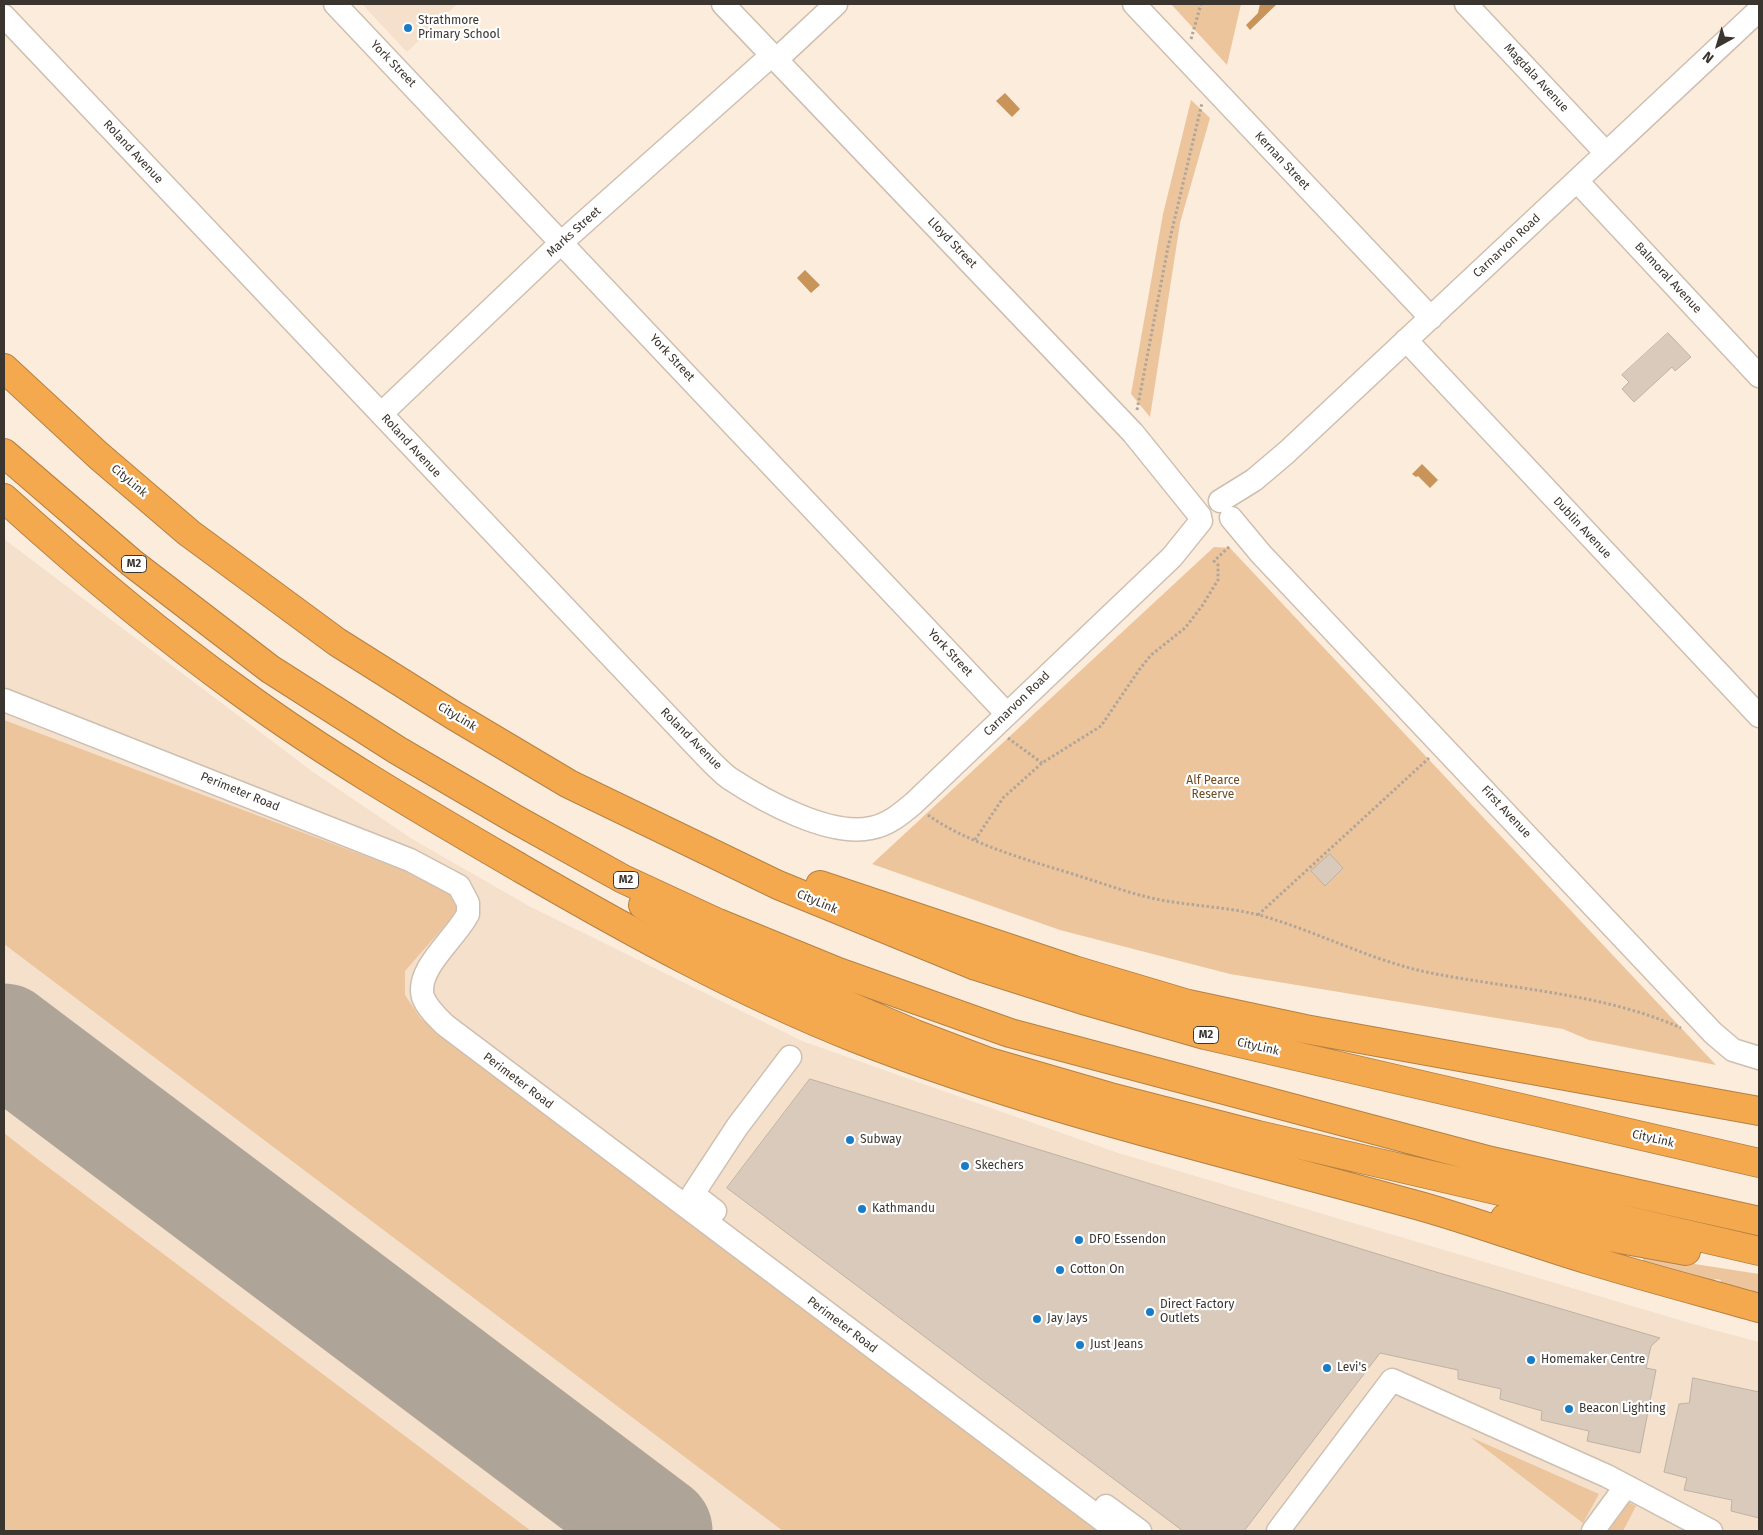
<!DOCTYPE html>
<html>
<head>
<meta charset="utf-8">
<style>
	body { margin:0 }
	#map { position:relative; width:1763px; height:1535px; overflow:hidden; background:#fbecdc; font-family:"Fira Sans",sans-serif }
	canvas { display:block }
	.frame { position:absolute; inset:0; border:5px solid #3b352f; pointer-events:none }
	.north { position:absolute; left:1693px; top:20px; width:50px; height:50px; -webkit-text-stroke:4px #fff; paint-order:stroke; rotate:219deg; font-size:14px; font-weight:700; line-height:20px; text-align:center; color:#3b352f }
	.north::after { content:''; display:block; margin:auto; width:18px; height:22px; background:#3b352f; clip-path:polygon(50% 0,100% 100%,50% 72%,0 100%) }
</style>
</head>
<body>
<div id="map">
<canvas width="1763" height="1535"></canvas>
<div class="frame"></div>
<div class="north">N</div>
</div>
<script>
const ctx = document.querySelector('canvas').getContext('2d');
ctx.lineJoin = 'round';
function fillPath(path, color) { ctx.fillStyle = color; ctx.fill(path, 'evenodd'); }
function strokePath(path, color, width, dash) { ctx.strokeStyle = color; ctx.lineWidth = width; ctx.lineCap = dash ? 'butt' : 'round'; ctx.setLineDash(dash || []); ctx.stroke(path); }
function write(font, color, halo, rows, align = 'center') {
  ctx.font = font + ' "Fira Sans",sans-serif'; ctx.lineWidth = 4.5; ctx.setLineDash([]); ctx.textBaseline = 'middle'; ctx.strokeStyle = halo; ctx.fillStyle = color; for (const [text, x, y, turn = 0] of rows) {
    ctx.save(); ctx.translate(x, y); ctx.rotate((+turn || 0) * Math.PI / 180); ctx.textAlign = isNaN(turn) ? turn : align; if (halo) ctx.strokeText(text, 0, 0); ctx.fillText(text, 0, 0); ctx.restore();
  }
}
fillPath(new Path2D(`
	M362,4H457L407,52Z
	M4,539L313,772L412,839L529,906L802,1041L1118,1153L1703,1327L1759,1342V1531H4Z`), '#f4e0cb');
fillPath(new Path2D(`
	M1171,4H1241L1227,65Z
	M1191,100L1210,118L1180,223L1150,417L1131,394L1163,214Z
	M1214,547L1230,548L1716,1065L1589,1040L1563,1029L1230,974L1060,930L872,864Z
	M4,720L437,883L456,898V913L405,971V995L421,1019L1098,1531H783L4,944Z
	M4,1133L36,1158L531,1531H4Z
	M1643,1256L1759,1274V1295L1719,1285L1721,1280L1715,1279L1713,1283L1643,1265Z
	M1470,1437L1599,1494L1583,1523Z
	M1628,1502L1636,1506L1623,1531H1604Z`), '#ecc59d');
fillPath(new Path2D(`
	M1260,4H1277L1250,30L1246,25L1258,13Z
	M1005,93L1020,109L1012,117L996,101Z
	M805,270L820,285L811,293L797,278Z
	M1422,464L1438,480L1430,488L1418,476L1416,477L1412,474Z`), '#c99459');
strokePath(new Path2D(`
	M4,1069L33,1071L55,1077`), '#afa498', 45);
strokePath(new Path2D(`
	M4,1039L657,1531`), '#afa498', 111);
const building = new Path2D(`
	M1668,333L1691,357L1675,371L1672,367L1634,402L1622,389L1629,382L1622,375Z
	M1330,854L1343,868L1325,886L1311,871Z
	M810,1079L1436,1272L1660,1338L1651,1346L1646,1368L1656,1370L1640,1453L1587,1441L1589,1431L1541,1420L1542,1411L1500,1399L1501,1389L1458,1379V1370L1380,1353L1244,1531H1183L727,1188Z
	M1693,1378L1759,1392V1518L1731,1511L1732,1500L1684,1490L1687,1478L1664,1472L1679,1404L1689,1403Z`);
fillPath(building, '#d9cabb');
strokePath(building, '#c0b2a3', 1);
const minor = new Path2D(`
	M335,4L1007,714
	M723,4L1133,433L1200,516
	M1134,4L1431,318
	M1466,4L1606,153
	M4,16L696,746C706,756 717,769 729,778C764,801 829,837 871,828C888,825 901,814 914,803L1172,557L1201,521
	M776,60L836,4
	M1577,181L1759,376
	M1406,340L1759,716
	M381,414L562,242L772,55
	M1220,501L1254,480L1287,452L1759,10
	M1231,518L1261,554L1713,1033L1733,1050L1759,1058
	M4,700L410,860L459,886L468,903V914C456,938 415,969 423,997C427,1008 437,1017 445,1025L1117,1531
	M715,1211L693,1194L737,1127L790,1057
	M1106,1506L1140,1531
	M1278,1531L1392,1380L1607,1476L1711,1531
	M1593,1531L1626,1486`);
const highway = new Path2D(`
	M4,368L99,456L189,533L337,642L453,715L569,784L778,885L976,966L1083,1000L1205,1035L1759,1163
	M4,453L132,563L270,669L397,750L515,819L623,879L718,923L838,972L1010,1033L1491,1161L1759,1221
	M4,498C79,566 157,632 239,691C329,757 426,813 522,869C631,932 737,991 855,1038C1038,1110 1231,1154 1420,1206C1477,1222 1532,1243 1589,1260C1645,1277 1702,1292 1759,1308
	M820,885L1074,970L1188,1004L1305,1029L1759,1111
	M643,905L741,960L915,1034L989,1062L1110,1097L1258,1135L1759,1251
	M1505,1218L1686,1251`);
strokePath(minor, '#cebfb0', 25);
strokePath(highway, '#b48044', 30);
strokePath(new Path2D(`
	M1191,39L1201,4
	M1137,410L1168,247L1202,103
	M1008,738L1042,763
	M928,815C970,845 1032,861 1082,877C1108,885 1134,895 1161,900C1193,906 1228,907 1259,915C1317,931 1371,961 1431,973C1512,989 1606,994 1681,1028
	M975,840L1003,798L1042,763L1101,726L1139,670L1151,655L1185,628L1202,606L1218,580V565L1214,561L1230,546
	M1258,915L1429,758`), '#b1a599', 3, [2.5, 2.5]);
strokePath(minor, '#fff', 22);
strokePath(highway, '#f5a94f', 28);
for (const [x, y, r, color] of [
	[408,28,5,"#197cc7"],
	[850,1140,5,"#197cc7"],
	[965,1166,5,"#197cc7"],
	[862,1209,5,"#197cc7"],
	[1079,1240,5,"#197cc7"],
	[1060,1270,5,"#197cc7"],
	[1150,1312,5,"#197cc7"],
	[1037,1319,5,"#197cc7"],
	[1080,1345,5,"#197cc7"],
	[1531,1360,5,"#197cc7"],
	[1327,1368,5,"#197cc7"],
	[1569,1409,5,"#197cc7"]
]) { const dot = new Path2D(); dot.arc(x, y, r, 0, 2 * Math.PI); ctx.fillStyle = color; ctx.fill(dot); strokePath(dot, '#fff', 2); }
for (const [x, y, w] of [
	[134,564,25],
	[626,880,25],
	[1206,1035,25]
]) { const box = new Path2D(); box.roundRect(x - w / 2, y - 8.5, w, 17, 4); ctx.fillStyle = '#fff'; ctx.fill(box); strokePath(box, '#3b352f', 1); }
write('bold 11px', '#3b352f', null, [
	["M2",134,564],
	["M2",626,880],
	["M2",1206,1035]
]);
write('12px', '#3b352f', '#fff', [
	["Strathmore",418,21],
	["Primary School",418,35],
	["Subway",860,1140],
	["Skechers",975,1166],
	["Kathmandu",872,1209],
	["DFO Essendon",1089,1240],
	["Cotton On",1070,1270],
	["Direct Factory",1160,1305],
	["Outlets",1160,1319],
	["Jay Jays",1047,1319],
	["Just Jeans",1090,1345],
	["Homemaker Centre",1541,1360],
	["Levi's",1337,1368],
	["Beacon Lighting",1579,1409]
], 'left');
write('12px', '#3b352f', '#fff', [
	["York Street",393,64,46],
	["Magdala Avenue",1536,78,47],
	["Roland Avenue",133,152,47],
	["Kernan Street",1282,161,47],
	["Marks Street",574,232,-42],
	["Lloyd Street",952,243,46],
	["Carnarvon Road",1507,246,-43],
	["Balmoral Avenue",1668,278,47],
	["York Street",672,358,47],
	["Roland Avenue",411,446,47],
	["CityLink",129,481,40],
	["Dublin Avenue",1582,528,47],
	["York Street",950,653,47],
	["Carnarvon Road",1017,704,-44],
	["CityLink",457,717,31],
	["Roland Avenue",691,739,45],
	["Perimeter Road",240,792,22],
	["First Avenue",1506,812,47],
	["CityLink",817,902,23],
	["CityLink",1258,1047,13],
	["Perimeter Road",518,1081,37],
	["CityLink",1653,1139,13],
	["Perimeter Road",842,1325,37]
]);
write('12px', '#704b1f', '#fff', [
	["Alf Pearce",1213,781],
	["Reserve",1213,795]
]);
</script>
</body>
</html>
